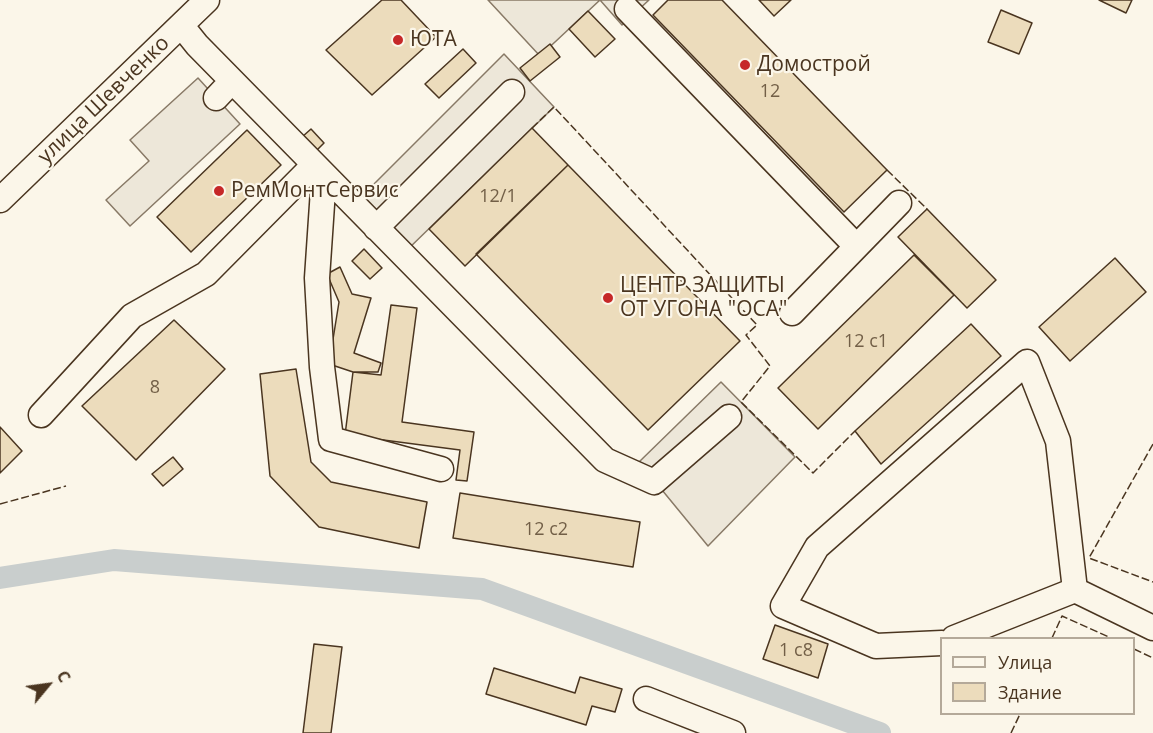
<!DOCTYPE html>
<html>
<head>
<meta charset="utf-8">
<style>
	body { margin:0 }
	#map { position:relative; width:1153px; height:733px; overflow:hidden; background:#fbf6e9; font-family:"Open Sans",sans-serif }
	canvas { display:block }
	.legend { position:absolute; left:940px; top:637px; width:195px; height:78px; box-sizing:border-box; background:#fbf6e9; border:2px solid #b4a999; margin:0; padding:8px 10px; list-style:none; font-size:18px; color:#4a3520 }
	.legend li { display:flex; align-items:center; gap:12px; height:30px }
	.legend b { width:30px; border:2px solid #b4a999 }
	.north { position:absolute; left:18px; top:655px; width:60px; height:60px; -webkit-text-stroke:4px #fbf6e9; paint-order:stroke; rotate:61deg; font-size:16px; font-weight:700; line-height:24px; text-align:center; color:#4a3520 }
	.north::after { content:''; display:block; margin:auto; width:21px; height:27px; background:#4a3520; clip-path:polygon(50% 0,100% 100%,50% 72%,0 100%) }
</style>
</head>
<body>
<div id="map">
<canvas width="1153" height="733"></canvas>
<ul class="legend">
<li><b style="height:8px;background:#fbf6e9"></b>Улица</li>
<li><b style="height:16px;background:#ecdcbc"></b>Здание</li>
</ul>
<div class="north">С</div>
</div>
<script>
const ctx = document.querySelector('canvas').getContext('2d');
ctx.lineJoin = 'round';
function fillPath(path, color) { ctx.fillStyle = color; ctx.fill(path, 'evenodd'); }
function strokePath(path, color, width, dash) { ctx.strokeStyle = color; ctx.lineWidth = width; ctx.lineCap = dash ? 'butt' : 'round'; ctx.setLineDash(dash || []); ctx.stroke(path); }
function write(font, color, halo, rows, align = 'center') {
  ctx.font = font + ' "Open Sans",sans-serif'; ctx.lineWidth = 4.5; ctx.setLineDash([]); ctx.textBaseline = 'middle'; ctx.strokeStyle = halo; ctx.fillStyle = color; for (const [text, x, y, turn = 0] of rows) {
    ctx.save(); ctx.translate(x, y); ctx.rotate((+turn || 0) * Math.PI / 180); ctx.textAlign = isNaN(turn) ? turn : align; if (halo) ctx.strokeText(text, 0, 0); ctx.fillText(text, 0, 0); ctx.restore();
  }
}
const parking = new Path2D(`
	M488,0H649L622,25L600,0L540,56Z
	M504,54L554,107L405,252L358,200Z
	M198,78L240,124L130,226L106,200L149,161L130,140Z
	M721,382L795,457L708,546L639,462Z`);
fillPath(parking, '#ede7d9');
strokePath(parking, '#887966', 1.5);
strokePath(new Path2D(`
	M0,578L114,560L482,589L880,733`), '#c9cecd', 22);
const building = new Path2D(`
	M382,0H401L436,37L372,95L326,50Z
	M668,0H722L887,170L844,212L653,15Z
	M759,0H791L774,16Z
	M1099,0H1132L1126,13Z
	M1001,10L1032,23L1019,54L988,42Z
	M588,11L615,39L595,57L569,29Z
	M550,44L560,57L530,81L520,68Z
	M463,49L476,63L439,98L425,84Z
	M532,128L568,165L465,266L429,229Z
	M311,129L324,143L315,152L302,137Z
	M247,130L281,165L191,252L157,217Z
	M568,165L740,341L648,430L476,254Z
	M927,209L996,280L967,308L898,237Z
	M364,249L382,268L370,279L352,261Z
	M914,255L954,295L818,429L778,388Z
	M1115,258L1146,292L1070,361L1039,327Z
	M340,267L352,294L371,298L354,353L381,363L378,372H353L329,364L339,302L327,274Z
	M391,305L417,308L402,422L474,432L467,481L456,480L460,450L345,435L353,372L381,375Z
	M174,320L225,369L136,460L82,406Z
	M971,324L1001,356L881,464L855,431Z
	M296,369L311,462L331,482L427,502L419,548L319,527L270,476L260,374Z
	M0,427L22,451L0,473Z
	M173,457L183,469L163,486L152,474Z
	M460,493L640,522L633,567L453,538Z
	M775,625L828,644L818,678L763,659Z
	M314,644L342,647L331,733H303Z
	M494,668L575,693L580,677L622,689L615,712L592,706L586,725L486,694Z`);
fillPath(building, '#ecdcbc');
strokePath(building, '#4a3520', 1.5);
const minor = new Path2D(`
	M627,9L856,246
	M181,25L197,45L605,460L654,482L729,417
	M216,98L232,81
	M324,175L317,278L322,367L331,439L441,469
	M0,200L207,0
	M376,228L512,92
	M792,313L899,203
	M41,415L132,316L206,274L314,165
	M954,638L1075,590L1153,628
	M942,643L876,646L783,606L817,547L1027,362L1058,441L1075,590
	M646,699L733,733`);
strokePath(minor, '#4a3520', 27);
strokePath(minor, '#fbf6e9', 24);
strokePath(new Path2D(`
	M532,128L554,107L757,325L746,335L770,366L741,402L813,473L855,431
	M887,170L927,209
	M1153,444L1089,558L1153,582
	M0,504L66,486
	M1052,638L1062,616L1111,638
	M1134,649L1153,658
	M1011,733L1020,714`), '#4a3520', 1.5, [8, 3]);
for (const [x, y, r, color] of [
	[398,40,6,"#c62828"],
	[745,65,6,"#c62828"],
	[219,191,6,"#c62828"],
	[608,298,6,"#c62828"]
]) { const dot = new Path2D(); dot.arc(x, y, r, 0, 2 * Math.PI); ctx.fillStyle = color; ctx.fill(dot); strokePath(dot, '#fbf6e9', 2); }
write('18px', '#725f47', null, [
	["12",770,92],
	["12/1",498,197],
	["12 с1",866,342],
	["8",155,388],
	["12 с2",546,530],
	["1 с8",796,651]
]);
write('21px', '#4a3520', '#fbf6e9', [
	["ЮТА",410,40],
	["Домострой",757,65],
	["РемМонтСервис",231,191],
	["ЦЕНТР ЗАЩИТЫ",620,286],
	["ОТ УГОНА \"ОСА\"",620,310]
], 'left');
write('21px', '#4a3520', '#fbf6e9', [
	["улица Шевченко",104,100,-44]
]);
</script>
</body>
</html>
